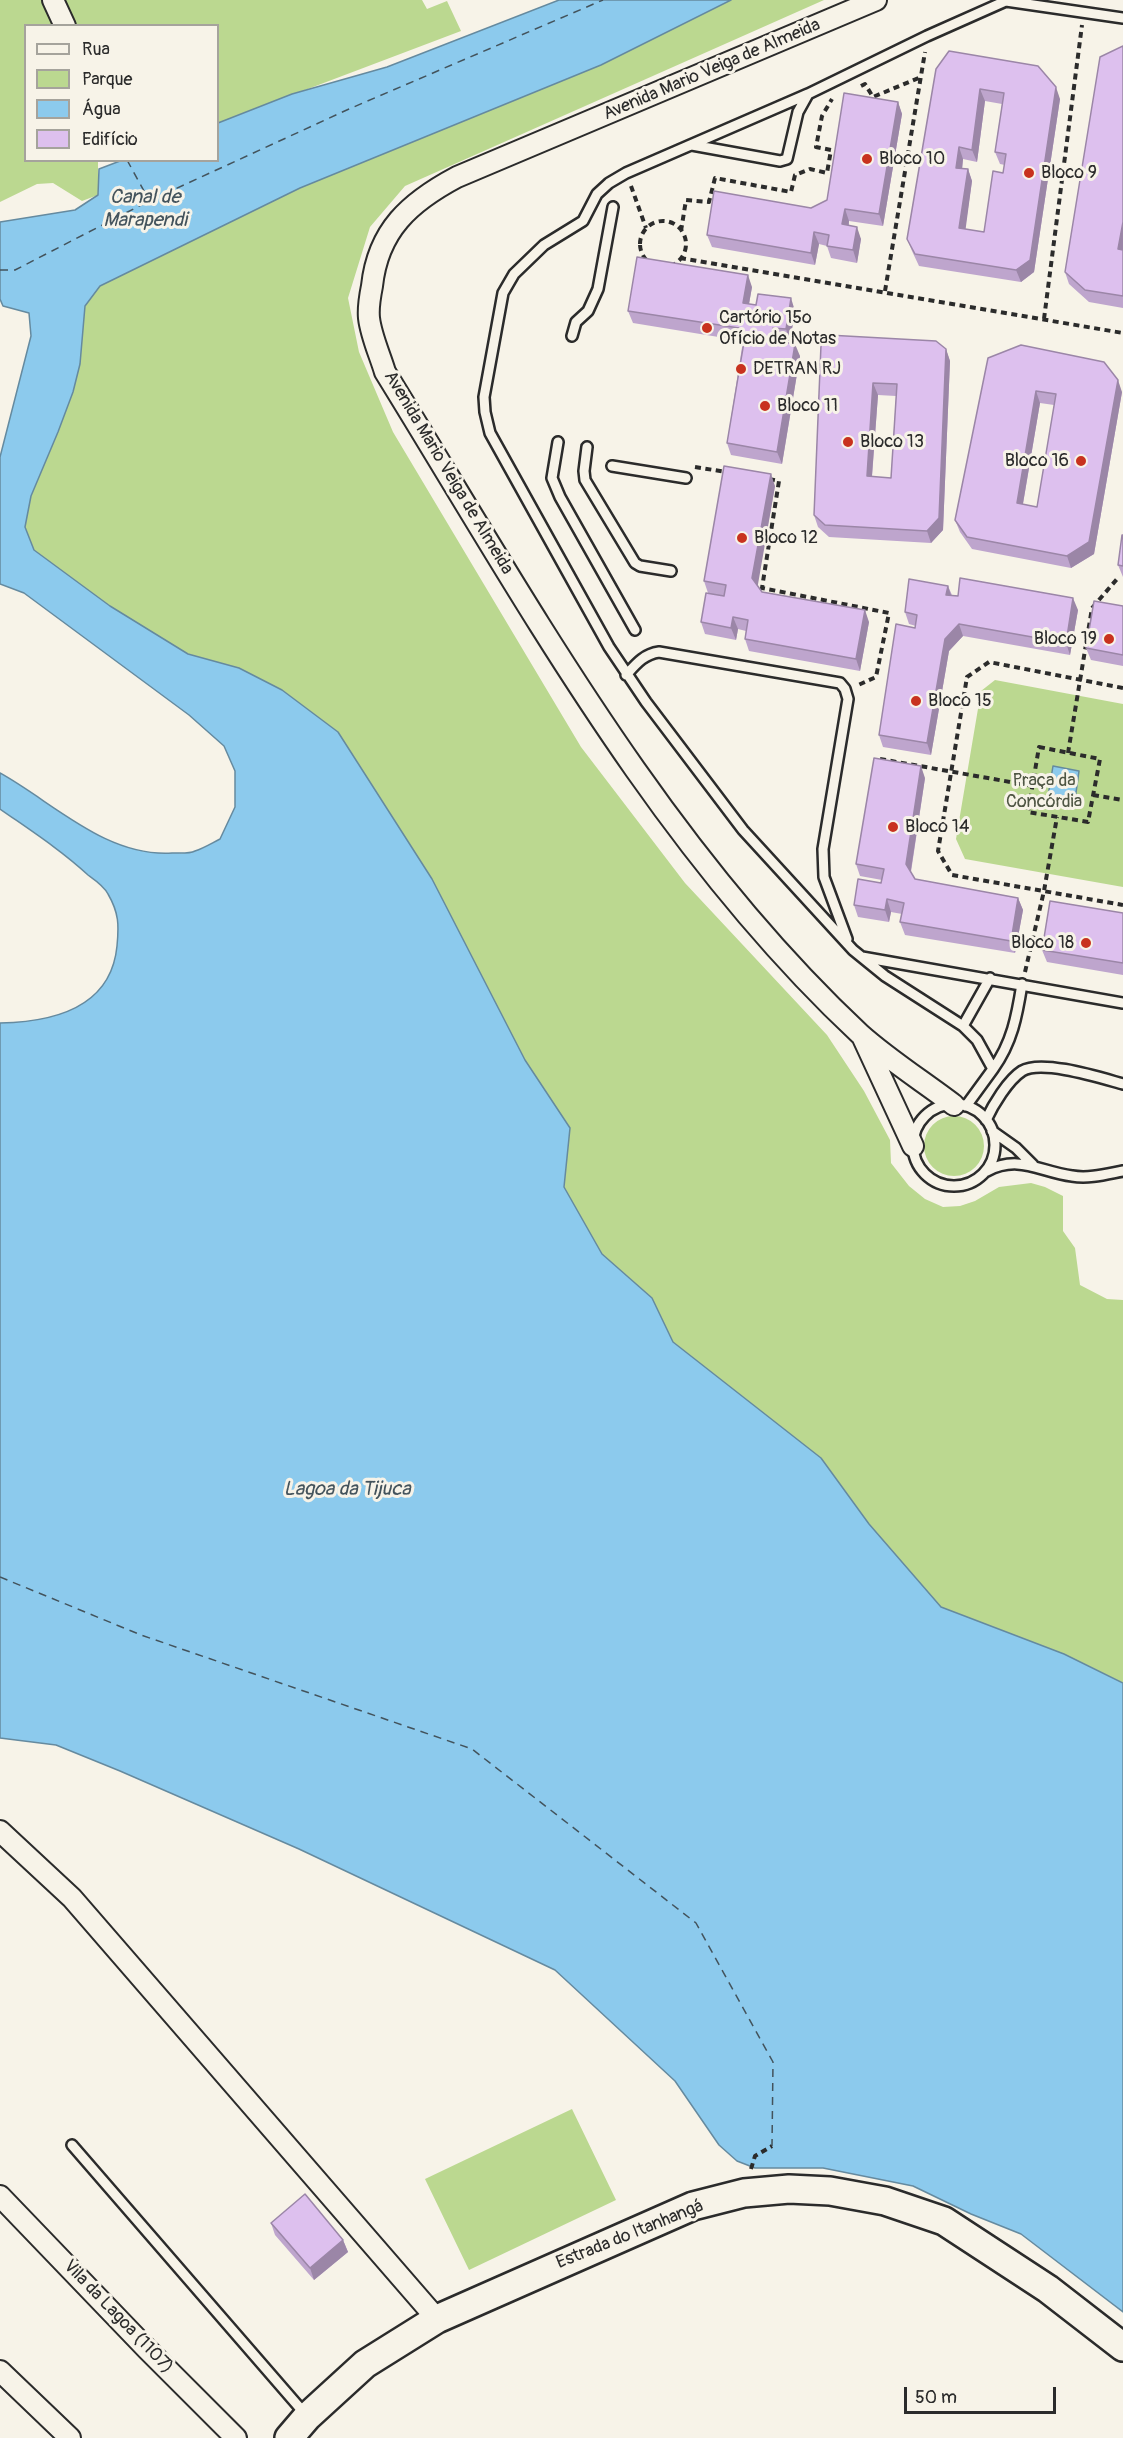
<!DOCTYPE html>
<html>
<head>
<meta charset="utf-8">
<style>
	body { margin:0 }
	#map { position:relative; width:1123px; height:2438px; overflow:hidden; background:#f7f3e8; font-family:Pangolin,sans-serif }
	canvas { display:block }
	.legend { position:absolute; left:24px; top:24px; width:195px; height:138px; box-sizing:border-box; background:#f7f3e8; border:2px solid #a5a39c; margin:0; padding:8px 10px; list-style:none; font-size:18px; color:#2b2b2b }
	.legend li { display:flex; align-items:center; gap:12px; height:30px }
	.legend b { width:30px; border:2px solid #a5a39c }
	.scale { position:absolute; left:904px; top:2387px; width:152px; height:27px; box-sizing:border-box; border:3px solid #2b2b2b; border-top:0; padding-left:8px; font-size:18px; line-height:21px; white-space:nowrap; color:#2b2b2b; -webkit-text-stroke:4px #f7f3e8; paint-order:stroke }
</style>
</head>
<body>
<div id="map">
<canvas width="1123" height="2438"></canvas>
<ul class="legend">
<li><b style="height:8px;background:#f7f3e8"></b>Rua</li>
<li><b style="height:16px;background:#bbd890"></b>Parque</li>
<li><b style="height:16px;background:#8ccaed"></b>Água</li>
<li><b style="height:16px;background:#ddc0ee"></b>Edifício</li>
</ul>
<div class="scale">50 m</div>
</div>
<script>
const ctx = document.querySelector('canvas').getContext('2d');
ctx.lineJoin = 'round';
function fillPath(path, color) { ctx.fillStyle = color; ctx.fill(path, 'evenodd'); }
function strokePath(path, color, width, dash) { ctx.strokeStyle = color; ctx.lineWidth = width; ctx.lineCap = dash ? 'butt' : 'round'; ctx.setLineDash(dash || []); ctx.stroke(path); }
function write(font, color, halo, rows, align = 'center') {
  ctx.font = font + ' Pangolin,sans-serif'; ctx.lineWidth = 6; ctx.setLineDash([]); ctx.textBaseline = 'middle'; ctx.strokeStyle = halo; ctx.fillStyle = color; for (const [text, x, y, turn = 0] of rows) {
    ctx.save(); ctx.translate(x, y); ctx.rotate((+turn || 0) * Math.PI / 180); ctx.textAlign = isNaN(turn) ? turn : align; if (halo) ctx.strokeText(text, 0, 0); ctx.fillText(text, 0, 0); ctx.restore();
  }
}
fillPath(new Path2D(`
	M0,0H422L427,9L447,1L461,31L218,123V26H26V160L98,161V195L82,201L53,183L37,184L0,202Z
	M731,0H824L405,186L370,227L348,298L359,352L393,432L581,747L685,883L827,1035L864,1091L890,1140L891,1163L909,1186L925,1199L943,1207L960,1206L975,1201L999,1187L1031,1183L1045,1187L1063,1196V1231L1075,1248L1080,1285L1107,1299L1123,1300V1683L1064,1654L941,1607L869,1524L820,1458L673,1342L652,1298L602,1254L564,1187L570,1128L525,1060L239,668L188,654L110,606L34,550L25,527L31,496L58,432L81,334L85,306L100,286L300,188L601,65Z
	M995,680L1123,704V887L965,859L956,839L981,691Z
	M924 1146a30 30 0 1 1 60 0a30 30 0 1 1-60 0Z
	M572,2109L616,2200L469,2270L425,2179Z`), '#bbd890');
const water = new Path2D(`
	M559,0H731L601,65L300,188L100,286L85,306L80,364L73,392L58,432L31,496L25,527L34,550L110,606L188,654L239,668L282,690L338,732L432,879L525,1060L570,1128L564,1187L602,1254L652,1298L673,1342L821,1458L869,1524L941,1607L1064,1654L1123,1683V2312L1021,2234L971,2214L913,2186L823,2168H755L737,2161L719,2145L675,2081L555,1970L299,1849L120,1771L56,1745L0,1738V1023C53,1022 111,1008 117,946C119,925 119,913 108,894C104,886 95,880 88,875C61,850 30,830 0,809V773C54,803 106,857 172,853C180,853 189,854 195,851C204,848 212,843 220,839L235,807V771L224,746L189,715L24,593L0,584V457L31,336L29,313L3,306L0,299V222L75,210L98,195L99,169L120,161L218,160V123L292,94L387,67Z
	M1053,766L1079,771L1075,800L1048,796Z`);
fillPath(water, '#8ccaed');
strokePath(water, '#658a9f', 1.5);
strokePath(new Path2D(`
	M127,160L149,200
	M0,270H15L149,201L349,109L603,0
	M0,1577L141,1635L472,1749L696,1923L773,2062L772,2146`), '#43535c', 1.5, [8, 6]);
const service = new Path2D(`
	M1006,1L1123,18
	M692,145L780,161L787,159L798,112L808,94
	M572,336L576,322L588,311L598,289L613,207
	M558,442L552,478L560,497L635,630
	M587,447L584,471L585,480L635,563L640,566L671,571
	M612,466L686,478
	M626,675C636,664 644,654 659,652L840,683L845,689L848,699L823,849L824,877L847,939
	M862,957L1123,1003
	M963,1026L990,978
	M993,1069C1012,1043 1017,1016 1022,984
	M913 1145a41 41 0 1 1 82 0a41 41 0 1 1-82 0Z
	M966,1106L993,1069L977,1040L963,1026L885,976L853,950L743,830L646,702L609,647L490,433L485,412L484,397L503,293L514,274L544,245L583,221L597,194L609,183L626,173L808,94L927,36L1008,0
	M986,1120C993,1105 1008,1080 1022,1071C1042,1059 1101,1078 1123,1084
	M992,1131L1016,1148L1033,1165
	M987,1171C1019,1154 1040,1172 1072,1176C1089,1179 1107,1174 1123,1171
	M72,2145L306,2415`);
const minor = new Path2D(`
	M53,0L65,26
	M876,0L457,177C410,202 378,230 372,286C370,296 368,308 369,318C371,336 380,355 385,372C527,602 660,847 860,1034C889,1060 924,1082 954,1105
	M863,1038L913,1146
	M0,1831L72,1898L437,2319
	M0,2196L147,2349L236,2438
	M0,2371L70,2438`);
const secondary = new Path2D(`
	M289,2438L307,2417L365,2364L437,2319L693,2206L744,2193L789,2189L830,2191L885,2201L944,2221L1048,2289L1123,2347`);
strokePath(service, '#2b2b2b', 14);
strokePath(minor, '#2b2b2b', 24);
strokePath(secondary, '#2b2b2b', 32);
strokePath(new Path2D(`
	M861,86L865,84L873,97L921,77
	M631,186L646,228
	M640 244a23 23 0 1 1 46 0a23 23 0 1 1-46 0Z
	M681,231L686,200L709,202L715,178L791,192L795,175L810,169L827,173L831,150L816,147L822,116L832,99
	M680,258L1123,333
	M885,291L925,52
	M1044,319L1082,25
	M695,467L726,472
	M769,479L779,481L762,588L889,613L876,677L856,686
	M1123,688L989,662L967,677L938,851L952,875L1123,905
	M1039,747L1100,759L1088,822L1028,812Z
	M1068,753L1092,608L1117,579
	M880,759L1033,786
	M1093,795L1123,800
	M1025,972L1044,891L1057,817
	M751,2169L755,2156L772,2146`), '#2b2b2b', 4, [6, 4.5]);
strokePath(service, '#f7f3e8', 9);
strokePath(minor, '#f7f3e8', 20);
strokePath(secondary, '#f7f3e8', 27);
fillPath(new Path2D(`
	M1123,46V308L1089,302L1069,284L1065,272Z
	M936,69L1060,99L1034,272L1021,282L919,266L912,251L907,239ZM985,101L1002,104L995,152L1000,164L1005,165L1003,173L984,232L965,229L972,181L968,169H962L963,159L977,162Z
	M898,102L902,114L883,226L849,221V225L861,239L857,263L831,258L827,246L819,244L815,265L712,247L707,235L811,208L827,200Z
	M752,287L749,304L795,311L790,341H778L800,356L782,464L731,455L727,443L743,341L633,323L628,311Z
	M821,345L946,349L950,361L943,530L931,543L829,537L818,527L814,515ZM878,395L896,396L891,478L872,477Z
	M988,358L1122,392L1094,554L1071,568L972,549L960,532L955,520ZM1040,403L1054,405L1037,507L1023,504Z
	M775,486L757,585L762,592L869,622L860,671L749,651L745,639L746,631L738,629L736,640L705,634L701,622L708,593L704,581Z
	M1123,535V577L1118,565Z
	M948,586L952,595L1078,610L1070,655L963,636L949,651L931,755L883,747L879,735L915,628L916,626L909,624L905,612Z
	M1123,606V666L1091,660L1086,648Z
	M925,778L911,872L915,879L1018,898L1023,910L1015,953L905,935L900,922L902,914L891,912L889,922L858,917L854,905L881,883L882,880L860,876L856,864Z
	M1123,913V975L1047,962L1042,950Z
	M271,2223L343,2240L348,2252L314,2280L275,2235Z`), '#bea5cd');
fillPath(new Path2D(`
	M1056,87L1060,99L1034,272L1021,282L1016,270Z
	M980,89L985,101L977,162L972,150Z
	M898,102L902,114L883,226L879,214Z
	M959,147L963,159L961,180L956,168Z
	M968,169L972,181L964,241L959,228Z
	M845,209L849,221L847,236L842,224Z
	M1123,222V258L1118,249Z
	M857,227L861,239L857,263L853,250Z
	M814,232L819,244L815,265L811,253Z
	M748,275L752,287L747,315L743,303Z
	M791,298L795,311L790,341L786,329Z
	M773,328L778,340L776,352L772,340Z
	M795,344L800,356L782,464L777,452Z
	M946,349L950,361L943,530L931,543L927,531Z
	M1118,380L1122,392L1094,554L1071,568L1067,556Z
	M873,383L878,395L871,488L867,476Z
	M1036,391L1040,403L1021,515L1017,503Z
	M771,474L775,486L757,590L752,578Z
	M948,586L952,598L946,595Z
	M1073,598L1078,610L1070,655L1066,643Z
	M865,610L869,622L860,671L856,659Z
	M733,617L738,629L736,640L731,628Z
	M959,624L963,636L949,651L931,755L927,743L945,639Z
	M921,766L925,778L910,876L906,864Z
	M1018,898L1023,910L1015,953L1011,941Z
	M887,899L891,912L889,922L885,910Z
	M343,2240L348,2252L314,2280L310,2268Z`), '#9b86a7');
const building = new Path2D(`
	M1123,46V222L1118,249L1123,250V296L1085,290L1065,272L1100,57Z
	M949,51L1038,66L1056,87L1030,260L1016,270L915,254L907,239L936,69ZM980,89L1004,93L995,152L1006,154L1003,173L993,171L984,232L959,228L968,169L956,168L959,147L972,150Z
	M844,93L898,102L879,214L845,209L842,224L857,227L853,250L827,246L829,235L814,232L811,253L707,235L714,191L811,208L827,200Z
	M637,257L748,275L743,303L756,305L758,294L791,298L786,329L773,328L772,340L795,344L777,452L727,443L744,342L739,328L628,311Z
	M828,335L936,341L946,349L939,518L927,531L825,525L814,515L821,345ZM873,383L897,384L891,478L867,476Z
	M1021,345L1104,362L1118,380L1089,542L1067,556L967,537L955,520L988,358ZM1036,391L1056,394L1037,507L1017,503Z
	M724,466L771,474L752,578L762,592L865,610L856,659L745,639L748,620L733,617L731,628L701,622L706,593L724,596L726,585L704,581Z
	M1122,535H1123V566L1118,565Z
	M960,578L1073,598L1066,643L959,624L945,639L927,743L879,735L896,624L915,628L917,615L905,612L909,579L948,586L946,595L958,596Z
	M1094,601L1123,606V655L1086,648Z
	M874,758L921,766L906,864L915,879L1018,898L1011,941L900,922L904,903L887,899L885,910L854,905L858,879L881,883L884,869L856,864Z
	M1050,901L1123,913V963L1042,950Z
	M305,2194L343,2240L310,2268L271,2223Z`);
fillPath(building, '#ddc0ee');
strokePath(building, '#9b86a7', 1.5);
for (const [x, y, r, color] of [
	[867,159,6,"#c8321e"],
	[1029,173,6,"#c8321e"],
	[707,328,6,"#c8321e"],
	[741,369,6,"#c8321e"],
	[765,406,6,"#c8321e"],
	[848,442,6,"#c8321e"],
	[1081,461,6,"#c8321e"],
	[742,538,6,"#c8321e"],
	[1109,639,6,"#c8321e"],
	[916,701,6,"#c8321e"],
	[893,827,6,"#c8321e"],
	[1086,943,6,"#c8321e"]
]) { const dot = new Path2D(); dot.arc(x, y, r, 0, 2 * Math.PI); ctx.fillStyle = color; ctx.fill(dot); strokePath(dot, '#f7f3e8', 2); }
write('18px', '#2b2b2b', '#f7f3e8', [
	["Avenida Mario Veiga de Almeida",712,70,-23],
	["Avenida Mario Veiga de Almeida",448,473,59],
	["Estrada do Itanhangá",630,2235,-22],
	["Vila da Lagoa (1107)",118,2317,46]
]);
write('18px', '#2b2b2b', '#f7f3e8', [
	["Bloco 10",879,159],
	["Bloco 9",1041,173],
	["Cartório 15º",719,318],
	["Ofício de Notas",719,339],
	["DETRAN RJ",753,369],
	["Bloco 11",777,406],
	["Bloco 13",860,442],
	["Bloco 16",1069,461,"right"],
	["Bloco 12",754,538],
	["Bloco 19",1097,639,"right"],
	["Bloco 15",928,701],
	["Bloco 14",905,827],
	["Bloco 18",1074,943,"right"]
], 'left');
write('18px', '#4f5644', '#f7f3e8', [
	["Praça da",1044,781],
	["Concórdia",1044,802]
]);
write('italic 20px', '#43535c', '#f7f3e8', [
	["Canal de",145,198],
	["Marapendi",145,221],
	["Lagoa da Tijuca",347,1490]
]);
</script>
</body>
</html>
